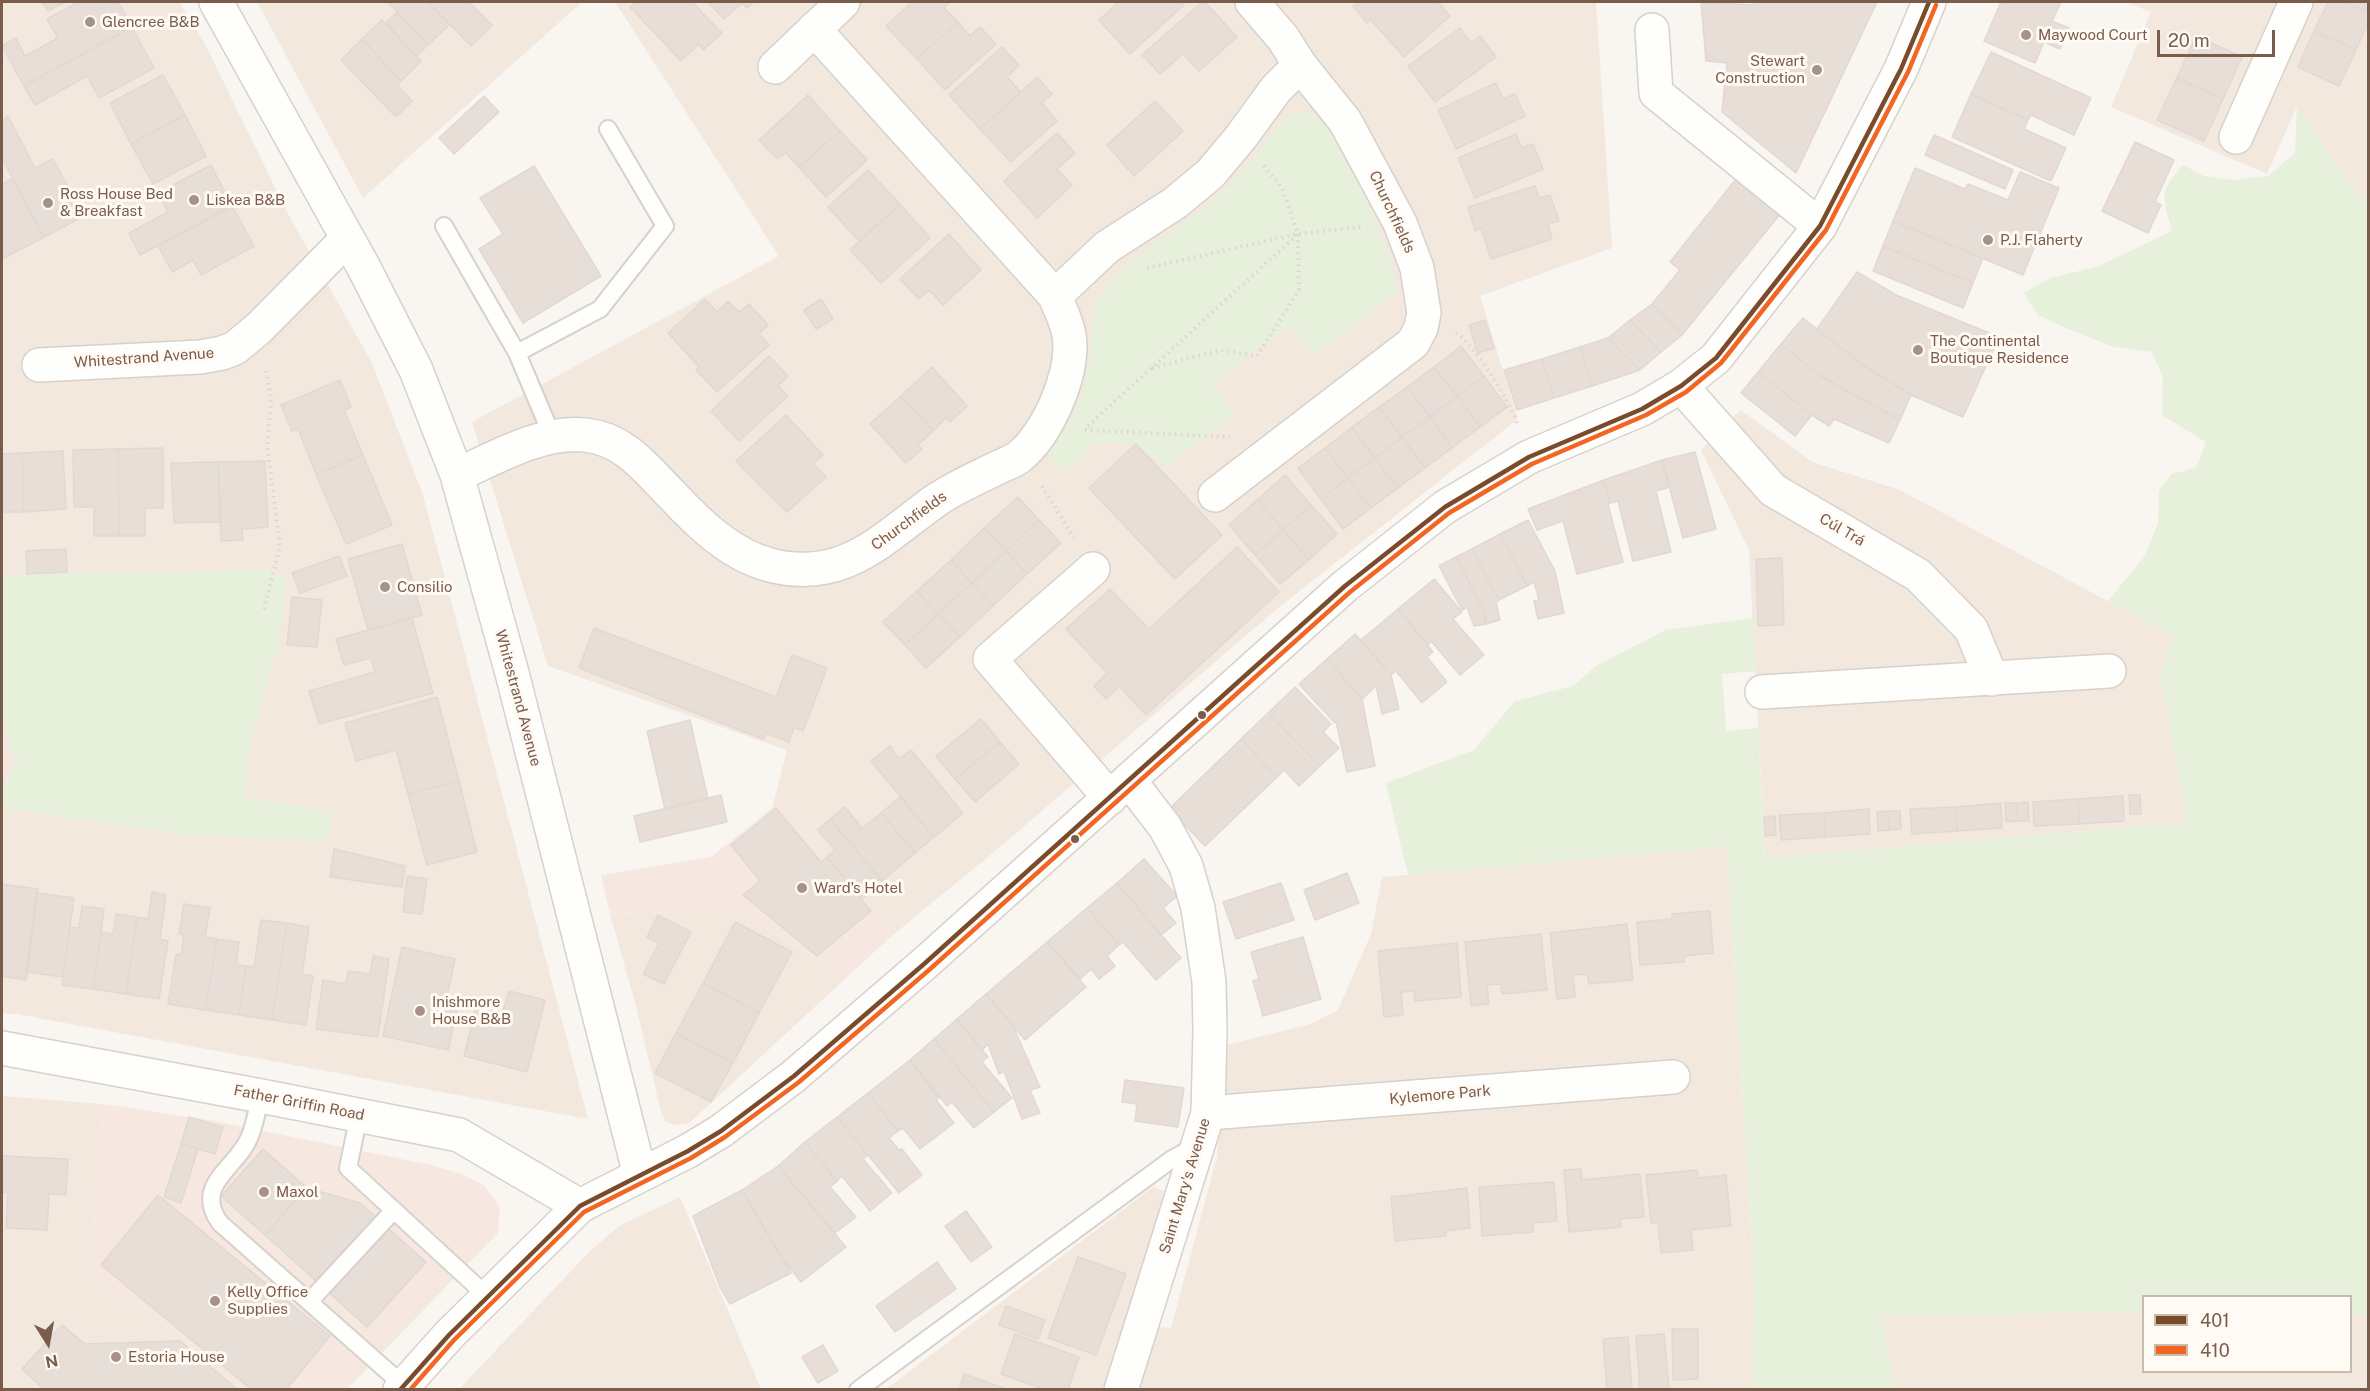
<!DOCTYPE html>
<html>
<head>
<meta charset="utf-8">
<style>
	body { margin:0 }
	#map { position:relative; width:2370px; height:1391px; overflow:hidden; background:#f9f5f0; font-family:"Public Sans",sans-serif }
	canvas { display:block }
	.frame { position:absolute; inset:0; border:3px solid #7a5c4d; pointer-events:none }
	.legend { position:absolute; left:2142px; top:1295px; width:210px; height:78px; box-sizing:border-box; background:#fffaf3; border:2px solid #cabbb1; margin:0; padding:8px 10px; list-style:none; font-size:18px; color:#7a5c4d }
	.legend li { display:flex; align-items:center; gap:12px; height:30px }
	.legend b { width:30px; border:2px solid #cabbb1 }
	.north { position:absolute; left:18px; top:1313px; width:60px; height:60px; -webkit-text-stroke:4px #fffaf3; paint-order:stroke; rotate:169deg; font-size:16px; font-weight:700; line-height:24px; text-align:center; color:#7a5c4d }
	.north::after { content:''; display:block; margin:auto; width:21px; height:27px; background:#7a5c4d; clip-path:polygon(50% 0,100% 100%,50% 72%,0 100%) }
	.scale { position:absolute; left:2157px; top:30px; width:118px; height:27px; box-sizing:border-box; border:3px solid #7a5c4d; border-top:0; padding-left:8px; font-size:18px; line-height:21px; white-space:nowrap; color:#7a5c4d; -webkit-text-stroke:4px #fffaf3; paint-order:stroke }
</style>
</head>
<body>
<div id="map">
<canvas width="2370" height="1391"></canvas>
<div class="frame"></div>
<ul class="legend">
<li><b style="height:8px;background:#7a4b2a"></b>401</li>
<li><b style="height:8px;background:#f26522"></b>410</li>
</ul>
<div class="north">N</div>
<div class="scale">20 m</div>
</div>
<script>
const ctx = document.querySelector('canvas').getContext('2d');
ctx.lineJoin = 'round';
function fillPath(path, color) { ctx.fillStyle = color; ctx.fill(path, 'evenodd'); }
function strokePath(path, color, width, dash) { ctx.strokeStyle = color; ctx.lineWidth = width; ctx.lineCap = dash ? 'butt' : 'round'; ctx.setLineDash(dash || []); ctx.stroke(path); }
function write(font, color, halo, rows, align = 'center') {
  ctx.font = font + ' "Public Sans",sans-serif'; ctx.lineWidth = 6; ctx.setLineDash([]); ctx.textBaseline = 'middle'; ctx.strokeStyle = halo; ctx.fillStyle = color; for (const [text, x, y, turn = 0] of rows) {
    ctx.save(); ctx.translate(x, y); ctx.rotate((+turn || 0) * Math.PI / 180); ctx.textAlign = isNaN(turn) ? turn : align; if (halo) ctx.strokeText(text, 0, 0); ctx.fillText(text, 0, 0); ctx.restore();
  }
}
fillPath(new Path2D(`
	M2,2H180L206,46L288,214L372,363L423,495L588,1119L16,1014L2,1013V808L183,834L326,842L333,812L243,797L253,731L121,573L2,575Z
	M257,2H582L363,198Z
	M615,2H1596L1612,248L1480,296L1518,419L1278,608L1001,846L893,935L776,793L787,750L548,666L472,422L779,256Z
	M2125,2H2368V201L2360,200L2297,106L2267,174L2111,107L2151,12Z
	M1741,410L1812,462L1900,490L2175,637L2160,673L2188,822L1765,858L1749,550L1701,450Z
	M2,723L17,759L2,793Z
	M1727,846L1755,1292L1752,1389L885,1390L1153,1187L1170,1193L1125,1325L1171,1328L1217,1157L1226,1045L1308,1025L1338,1010L1371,934L1382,877Z
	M731,908L847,977L697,1116L689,1123L673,1125L665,1121L661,1112L636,1006L610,914L691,912Z
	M2,1096L103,1104L89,1272L160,1322L242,1389H2Z
	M680,1197L761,1389H459L592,1249L621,1225Z
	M2114,1311L2143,1312L2144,1372H2350L2351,1315H2368V1389H1895L1881,1316Z`), '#f2e8de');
fillPath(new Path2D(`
	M776,793L893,935L847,977L731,908L691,912L610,914L601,875L711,857L772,808Z
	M103,1104L209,1120L431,1165L464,1175L485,1186L500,1207L498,1233L347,1389H242L160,1322L89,1272Z`), '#f6e8e1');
fillPath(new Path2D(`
	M2297,105L2360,200L2368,201V1315H2351L2350,1296H2144L2143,1312L1881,1316L1895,1389H1752L1755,1292L1727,847L1408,875L1386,783L1474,750L1515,701L1573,686L1596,666L1666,630L1753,618L1756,671L1722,674L1726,731L1758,728L1765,858L2188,822L2160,673L2175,637L2108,601L2145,556L2158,523L2159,491L2171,474L2196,468L2206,442L2162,415L2163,377L2152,352L2114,347L2068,329L2038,315L2024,293L2048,279L2099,266L2172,231C2163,198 2158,193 2183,165L2204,176L2233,180L2268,176L2295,153Z
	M1297,112H1307L1318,118L1328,128L1365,197L1386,245L1398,292L1313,355L1290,326L1211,385L1235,414L1167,467L1130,442L1095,443L1065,473L1043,452C1075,425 1087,388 1091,348C1093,334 1090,319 1096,307C1117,260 1178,231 1216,198C1244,174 1263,143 1287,116Z
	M268,570L287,578L279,644L253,731L243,797L333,812L327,842L183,834L2,808V793L17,759L2,723V575Z`), '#e7f0db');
const building = new Path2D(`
	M42,2H65L48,11Z
	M79,2H118L132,27L24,86L2,46L16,38L25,56L58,38L47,19Z
	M388,2H428L450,24L428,45Z
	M428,2H469L492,25L471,46Z
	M636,2H692L722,33L703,50L699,44L681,61L630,7Z
	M708,2H754L747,8L742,3L724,19Z
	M912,2H946L948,4L944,8L958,22L917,59L886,26Z
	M1119,2H1181L1184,5L1130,54L1099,20Z
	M1202,2H1205L1237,37L1199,71L1183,54L1160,74L1142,55Z
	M1358,2H1438L1450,16L1404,57L1370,19L1367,23L1353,6Z
	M1701,2L1754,5V2H1877L1796,173L1722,112L1727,63L1706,61Z
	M2001,2H2061L2052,21L2069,28L2060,49L2044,42L2035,63L1984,41Z
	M2328,2H2345L2368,13V23L2356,50L2314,31Z
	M2345,2H2368V13Z
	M397,12L428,45L416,56L386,23Z
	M382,20L421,61L401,81L362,39Z
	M958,22L970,36L980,27L996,44L945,90L917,59Z
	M132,27L154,68L99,98L87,76L35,105L24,86Z
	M1460,28L1471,43L1480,36L1496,57L1435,102L1408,66Z
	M2314,31L2356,50L2339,86L2298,67Z
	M2196,36L2242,57L2223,99L2177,78Z
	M362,39L401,81L397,85L412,101L396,117L341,60Z
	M1002,47L1019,65L1007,77L1021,92L980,129L949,95Z
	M1991,52L2091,98L2074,135L2031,115L2028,120L1971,94Z
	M163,75L185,115L131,144L110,103Z
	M1037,77L1052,94L1042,103L1057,121L1011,162L980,129Z
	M2177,78L2223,99L2204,141L2157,120Z
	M1496,83L1503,99L1515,94L1525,116L1456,149L1438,110Z
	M1971,94L2028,120L2024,129L2066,148L2051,181L1952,137Z
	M808,95L840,131L799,167L786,153L778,159L759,140Z
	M484,96L499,112L454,154L439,138Z
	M1155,101L1183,131L1134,176L1107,145Z
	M185,115L206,156L153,184L131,144Z
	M8,116L35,168L53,159L84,216L44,237L2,158V120Z
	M840,131L867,160L826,197L799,167Z
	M1057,133L1075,153L1057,169L1072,185L1037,218L1004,181Z
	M1516,134L1522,148L1533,144L1543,169L1475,198L1458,158Z
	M1934,135L2013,170L2005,189L1925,155Z
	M2135,142L2174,160L2155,202L2161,205L2148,233L2102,211Z
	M211,165L232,206L140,255L129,233L168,212L158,193Z
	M534,166L601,276L523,323L479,249L503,234L480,198Z
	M1915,168L1965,189L1968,184L2008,200L2020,172L2059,188L2023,275L1893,221Z
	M868,170L900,204L859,241L828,207Z
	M1740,174L1785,208L1682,335L1652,304L1680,270L1670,262Z
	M12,179L44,237L4,258L2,253V184Z
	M1535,186L1539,198L1550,195L1559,221L1548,224L1552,239L1491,259L1481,228L1475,231L1468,207Z
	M900,204L930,238L881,283L850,250Z
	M232,206L254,246L201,275L193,260L172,272L158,246Z
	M1893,221L1983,258L1973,283L1883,246Z
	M949,234L981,270L943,305L929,290L919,299L900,279Z
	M1883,246L1973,283L1963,308L1873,271Z
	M1857,272L1896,295L1999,337L1963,417L1911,395L1860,363L1817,329Z
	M705,299L717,312L728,301L739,312L749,304L768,325L759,334L769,345L717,392L696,370L699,367L668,333Z
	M821,299L833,319L816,329L804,310Z
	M1652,304L1682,335L1661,352L1630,320Z
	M1803,318L1860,363L1911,395L1900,420L1822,377L1781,344Z
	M1485,320L1494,348L1478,353L1469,325Z
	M1630,320L1661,352L1640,370L1608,338Z
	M1608,338L1640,370L1592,386L1580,347Z
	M1781,344L1822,377L1900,420L1889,443L1834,419L1829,426L1812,415L1758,372Z
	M1461,346L1484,376L1457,396L1434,367Z
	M1580,347L1592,386L1554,398L1542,359Z
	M769,356L788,376L778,386L788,396L739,441L711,411Z
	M1542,359L1554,398L1517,410L1504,370Z
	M932,367L967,406L950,422L946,418L933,431L901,396Z
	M1434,367L1457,396L1430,417L1407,387Z
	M1758,372L1812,415L1795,436L1741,393Z
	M1484,376L1507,407L1480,427L1457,396Z
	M340,380L351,407L344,410L363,455L316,474L298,429L292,431L281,405Z
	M1407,387L1430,417L1402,437L1379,407Z
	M901,396L933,431L918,445L922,449L906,463L870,424Z
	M1457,396L1480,427L1452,448L1430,417Z
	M1379,407L1402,437L1375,458L1352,427Z
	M786,415L823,455L813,464L826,477L787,512L736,461Z
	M1430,417L1452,448L1425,468L1402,437Z
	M1352,427L1375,458L1348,478L1325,448Z
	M1402,437L1425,468L1398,488L1375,458Z
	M1136,444L1222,535L1175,579L1089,488Z
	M163,448V508H145V536H119L118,449Z
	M1325,448L1348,478L1321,499L1298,468Z
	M118,449L119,536H94V507H74L73,450Z
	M63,451L66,509L24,512L22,453Z
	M1695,452L1716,529L1683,538L1662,460Z
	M22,453L24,512H2V454Z
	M363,455L392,525L346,544L316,474Z
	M1375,458L1398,488L1371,508L1348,478Z
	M1662,460L1670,487L1656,491L1671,552L1633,561L1618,501L1610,503L1604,480Z
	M265,461L268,527L242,529L243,540L221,541L218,462Z
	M218,462L221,522L174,523L171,463Z
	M1285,475L1311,505L1283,530L1257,500Z
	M1348,478L1371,508L1343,529L1321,499Z
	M1604,480L1610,503L1608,504L1623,562L1577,574L1563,521L1537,530L1528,509Z
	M1018,497L1039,520L1006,551L984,528Z
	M1257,500L1283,530L1255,555L1229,525Z
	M1311,505L1337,534L1309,560L1283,530Z
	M1039,520L1061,543L1027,574L1006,551Z
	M1528,520L1555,571L1564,613L1538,619L1534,601L1539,600L1534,582L1527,586L1500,534Z
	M984,528L1006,551L972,583L951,560Z
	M1283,530L1309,560L1280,584L1255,555Z
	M1500,534L1527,586L1499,600L1472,549Z
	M402,544L422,615L368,630L348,559Z
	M1237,547L1279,592L1146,715L1119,686L1106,699L1094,686L1107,673L1066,629L1110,589L1149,629Z
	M66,549L67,572L27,574L26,551Z
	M1472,549L1499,600L1496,602L1500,620L1486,624L1483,609L1456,557Z
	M1006,551L1027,574L994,605L972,583Z
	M339,556L347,576L300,593L292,573Z
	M1456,557L1483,609L1486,624L1474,626L1467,607L1462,610L1439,566Z
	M1782,558L1784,625L1758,626L1756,559Z
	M951,560L972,583L938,614L917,591Z
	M1434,579L1462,612L1453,619L1484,655L1460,675L1431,641L1428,645L1398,609Z
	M972,583L994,605L960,637L938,614Z
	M917,591L938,614L905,645L883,622Z
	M292,597L322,600L317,647L287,645Z
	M1398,609L1433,652L1427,657L1447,682L1422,703L1396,671L1391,675L1361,640Z
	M938,614L960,637L926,668L905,645Z
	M412,618L433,693L319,724L309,691L375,672L371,658L344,665L336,639Z
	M594,628L776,697L792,655L827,668L803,731L794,727L789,742L766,733L763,739L579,668Z
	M1355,634L1391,675L1399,709L1382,714L1376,686L1362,699L1327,659Z
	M1327,659L1362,699L1375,766L1347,772L1336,721L1335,723L1299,684Z
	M1295,687L1331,724L1323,732L1339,748L1320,766L1268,713Z
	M437,697L459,781L408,794L396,750L356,761L345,723Z
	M1268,713L1320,766L1299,786L1284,770L1277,777L1241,739Z
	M981,719L1000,742L955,779L936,756Z
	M690,720L708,799L665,809L647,731Z
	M1241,739L1277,777L1205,846L1169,809Z
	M1000,742L1019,764L975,802L955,779Z
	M890,746L899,759L911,750L963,813L934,837L871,761Z
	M459,781L477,852L427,865L408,794Z
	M721,795L727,822L640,842L634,816Z
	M2129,795H2140L2141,814H2130Z
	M2123,796L2124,821L2079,824L2078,799Z
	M900,797L934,837L915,853L881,813Z
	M2078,799L2079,824L2034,826L2033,802Z
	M2028,802L2029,821H2018L2017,803Z
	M2001,803L2002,828L1957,831L1956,807Z
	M2005,803H2017L2018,821L2006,822Z
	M845,807L862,828L881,813L915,853L882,881L830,819Z
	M1956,807L1957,831L1912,834L1910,809Z
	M776,808L821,862L827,857L871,911L817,956L743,895L760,881L731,845Z
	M1869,809L1870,834L1825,837L1824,813Z
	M1888,811L1889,830L1878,831L1877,812Z
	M1888,811H1900L1901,829L1889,830Z
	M1824,813L1825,837L1781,840L1779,815Z
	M1775,816L1776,835L1765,836L1764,817Z
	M830,819L882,881L861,899L827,857L835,850L818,830Z
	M334,849L405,866L402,887L330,877Z
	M1144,859L1177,896L1163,908L1176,923L1161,935L1117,883Z
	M1347,873L1359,903L1315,920L1304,890Z
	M407,876L427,879L422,914L403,912Z
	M1117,883L1181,958L1156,980L1123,942L1119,945L1087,908Z
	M1281,883L1294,920L1236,939L1223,902Z
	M2,884L38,889L26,980L2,976Z
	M152,892L166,895L160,939L168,941L159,999L126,994L137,917L148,919Z
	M37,893L74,898L63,977L26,972Z
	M184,904L210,908L205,937L217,939L205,1010L168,1004L176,954L181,955L184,935L179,934Z
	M82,906L104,909L93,989L62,985L70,927L79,928Z
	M1087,908L1119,945L1107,956L1115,966L1099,979L1091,969L1080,979L1047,942Z
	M1710,911L1713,953L1684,956V962L1640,965L1637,922L1672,919V914Z
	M116,914L137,917L126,994L93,989L101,932L113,934Z
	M658,915L691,932L664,984L643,974L659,943L647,937Z
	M261,920L287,923L272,1020L239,1015L246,966L254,967Z
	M735,922L792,952L759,1013L703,983Z
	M287,923L309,927L302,974L313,976L306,1025L272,1020Z
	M1627,924L1633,980L1589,984L1587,974L1573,975L1575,997L1557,999L1550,933Z
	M1541,934L1547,990L1502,994L1501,984L1487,985L1489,1004L1471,1006L1465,942Z
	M1303,937L1321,999L1263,1016L1253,981L1259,979L1251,952Z
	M217,939L239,942L236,964L246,966L239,1015L205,1010Z
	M1047,942L1086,987L1025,1040L986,994Z
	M1457,943L1461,997L1415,1001L1414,991L1401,992L1403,1015L1384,1017L1378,951Z
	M402,947L455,959L447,997L459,1000L448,1050L383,1036Z
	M373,956L389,959L378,1037L316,1029L323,980L346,984L348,971L370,974Z
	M703,983L759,1013L733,1063L676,1033Z
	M509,991L545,1000L527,1072L464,1056L476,1008L502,1015Z
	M986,994L1012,1024L1040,1087L1030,1090L1040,1113L1022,1119L1004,1071L999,1074L988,1044L982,1050L957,1019Z
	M957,1019L988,1057L982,1062L1012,1098L994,1112L934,1039Z
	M676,1033L733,1063L711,1102L655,1073Z
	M934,1039L994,1112L974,1128L952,1102L947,1106L910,1060Z
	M910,1060L939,1098L936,1100L954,1123L920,1149L903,1128L898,1131L868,1093Z
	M1125,1080L1184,1088L1178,1127L1135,1121L1137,1104L1122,1102Z
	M868,1093L898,1131L889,1138L899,1150L902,1149L922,1175L899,1193L837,1117Z
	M189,1117L223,1127L215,1154L181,1144Z
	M837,1117L868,1155L863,1159L892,1193L870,1211L842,1176L837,1181L805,1142Z
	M805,1142L837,1181L830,1187L856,1217L835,1233L778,1166Z
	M181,1144L198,1149L181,1203L164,1197Z
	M263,1149L307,1188L265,1235L221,1196Z
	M2,1156L68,1159L66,1195L49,1194L47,1230L6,1228L8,1192H2Z
	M778,1166L846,1247L801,1282L780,1255L742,1190Z
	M1581,1169L1582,1180L1640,1174L1644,1217L1620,1219L1621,1227L1569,1232L1564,1170Z
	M1697,1170L1698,1178L1726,1175L1731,1226L1691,1230L1693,1250L1661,1253L1658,1223H1651L1646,1175Z
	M1554,1182L1557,1221L1533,1223V1232L1482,1236L1479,1187Z
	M307,1188L360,1203L426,1262L367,1327L265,1235Z
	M1467,1188L1470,1228L1446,1231V1236L1395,1241L1391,1197Z
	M742,1190L791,1273L730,1304L720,1287L693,1216Z
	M158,1195L330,1336L286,1390H252L101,1265Z
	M966,1211L992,1247L971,1262L945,1226Z
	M1078,1257L1126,1274L1096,1355L1048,1338Z
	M937,1262L956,1289L895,1332L876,1306Z
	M1006,1306L1045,1320L1038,1339L999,1325Z
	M62,1325L85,1344L180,1341L238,1390H45L22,1369Z
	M1672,1329H1698V1379L1673,1380Z
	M1015,1334L1079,1357L1068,1390H1046L1001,1374Z
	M1664,1334L1669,1390H1640L1636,1336Z
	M1628,1337L1632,1390H1607L1603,1339Z
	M823,1345L838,1371L818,1383L802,1357Z
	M964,1374L1009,1390H959Z`);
fillPath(building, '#e6ded7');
strokePath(building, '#e2d8d2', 1.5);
const service = new Path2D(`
	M444,226L517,353L553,438
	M517,353L600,309L665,226L608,129
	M261,1096C257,1109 255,1124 250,1136C238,1168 192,1184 220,1223L403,1385
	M359,1115L348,1168L488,1297
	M309,1302L394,1210
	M858,1390L1172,1159L1196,1146`);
const minor = new Path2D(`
	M216,2L363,266L416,370L457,475L512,673L640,1175
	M1652,30L1656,93L1820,226
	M775,67L843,2
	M2236,137L2296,2
	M1055,296L1107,247L1175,203L1210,174L1241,137L1276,89L1300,65
	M39,365L200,357L222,353L235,348L259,328L347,239
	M1681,386L1773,490L1918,575L1971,629L1992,679
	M457,475C495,458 543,430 585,435C625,439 646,469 672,495C699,524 731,555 770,565C843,584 882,539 935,501C955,487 977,478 999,467C1005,464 1014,461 1019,457C1048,434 1075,372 1069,335C1067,322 1060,309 1055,296L814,29
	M1215,495L1413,343L1421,328L1424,313L1417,268L1400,223L1345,121L1300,65L1283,38L1252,2
	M1093,569L990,659L1110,798
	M1762,692L2109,671
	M2,1048L261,1096L459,1135L580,1206
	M1208,1113L1673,1077
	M1121,1390L1208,1113L1210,1032L1209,982L1198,908L1186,866L1165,827L1129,780`);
const secondary = new Path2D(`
	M400,1390L449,1335L580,1206L688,1151L721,1131L794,1076L924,964L1345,586L1445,507L1529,457L1642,409L1681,386L1716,358L1820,226L1901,69L1929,2`);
strokePath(service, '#d7d1cb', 20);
strokePath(minor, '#d7d1cb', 36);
strokePath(secondary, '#d9d2cb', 36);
strokePath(new Path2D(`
	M1147,268L1298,234L1361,227
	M1456,333C1475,345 1510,402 1517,423
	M1152,368L1221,350L1257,356L1299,290L1298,234L1282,188L1263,165
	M1088,426L1297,235
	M1085,430L1230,437
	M1042,486L1074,538
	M264,609L280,546L267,446L271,400L266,370`), '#dcd5d0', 4, [1.5, 4.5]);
strokePath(service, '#fefefd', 16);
strokePath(minor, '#fefefd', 33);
strokePath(secondary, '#fefefd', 33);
strokePath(new Path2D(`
	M400,1390L449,1335L580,1206L688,1151L721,1131L794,1076L924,964L1345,586L1445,507L1529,457L1642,409L1681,386L1716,358L1820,226L1901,69L1929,2`), '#7a4b2a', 4.5);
strokePath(new Path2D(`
	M410,1390L454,1340L584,1212L691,1158L725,1137L799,1082L929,970L1350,592L1449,513L1532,464L1646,415L1686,392L1721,363L1826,230L1908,72L1936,5`), '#f26522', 4.5);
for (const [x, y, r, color] of [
	[90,22,6,"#a69286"],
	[2026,35,6,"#a69286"],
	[1817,70,6,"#a69286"],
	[194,200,6,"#a69286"],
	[48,203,6,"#a69286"],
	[1988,240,6,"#a69286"],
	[1918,350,6,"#a69286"],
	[385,587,6,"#a69286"],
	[1202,715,5,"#7a5c4d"],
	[1075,839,5,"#7a5c4d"],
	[802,888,6,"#a69286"],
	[420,1011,6,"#a69286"],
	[264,1192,6,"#a69286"],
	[215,1301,6,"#a69286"],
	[116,1357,6,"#a69286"]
]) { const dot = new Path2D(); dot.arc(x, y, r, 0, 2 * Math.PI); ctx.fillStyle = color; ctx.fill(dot); strokePath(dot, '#fffaf3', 2); }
write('15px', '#7a5c4d', '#fffaf3', [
	["Glencree B&B",102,22],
	["Maywood Court",2038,35],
	["Stewart",1805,61,"right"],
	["Construction",1805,78,"right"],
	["Ross House Bed",60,194],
	["& Breakfast",60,211],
	["Liskea B&B",206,200],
	["P.J. Flaherty",2000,240],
	["The Continental",1930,341],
	["Boutique Residence",1930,358],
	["Consilio",397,587],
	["Ward's Hotel",814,888],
	["Inishmore",432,1002],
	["House B&B",432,1019],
	["Maxol",276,1192],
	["Kelly Office",227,1292],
	["Supplies",227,1309],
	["Estoria House",128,1357]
], 'left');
write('15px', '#7a5c4d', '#fffaf3', [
	["Churchfields",1392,212,65],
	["Whitestrand Avenue",144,358,-4],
	["Churchfields",909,521,-36],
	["Cúl Trá",1842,530,30],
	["Whitestrand Avenue",518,698,75],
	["Kylemore Park",1440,1095,-5],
	["Father Griffin Road",299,1103,11],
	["Saint Mary's Avenue",1185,1186,-73]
]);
</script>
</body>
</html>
